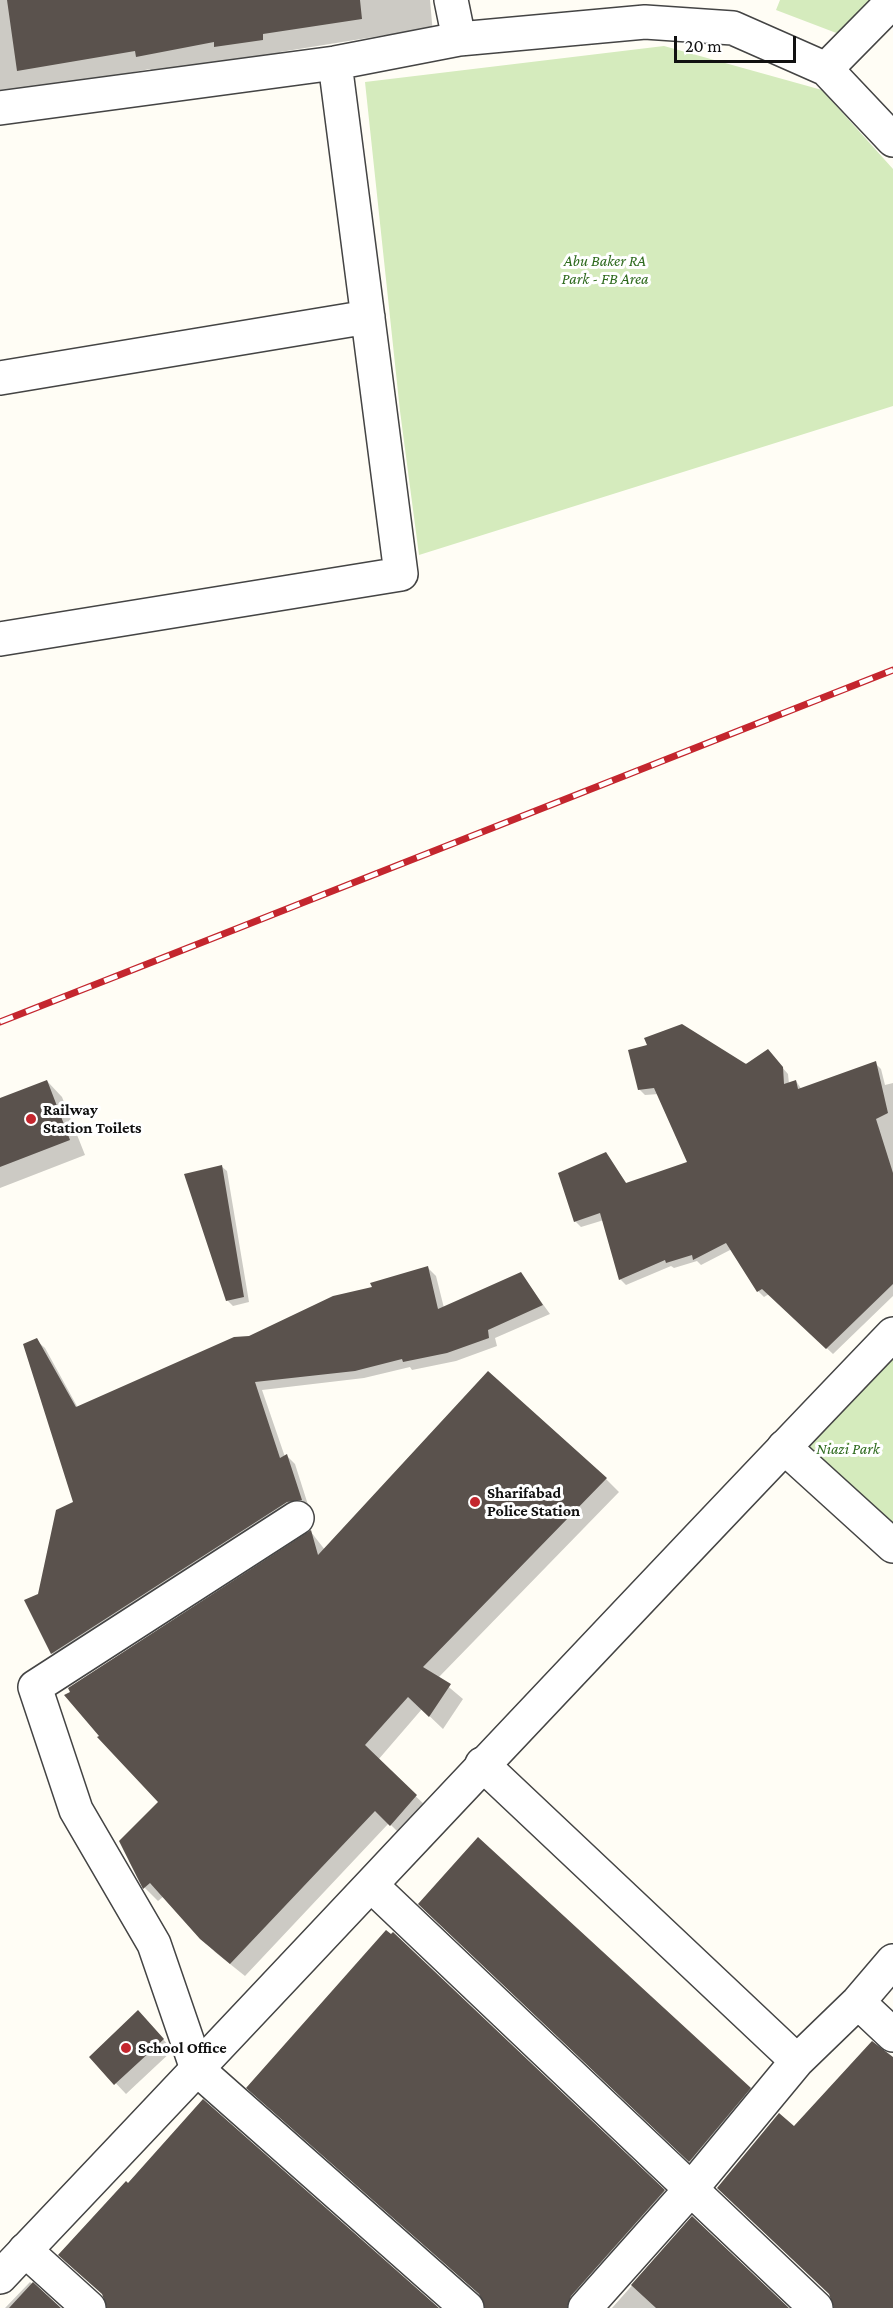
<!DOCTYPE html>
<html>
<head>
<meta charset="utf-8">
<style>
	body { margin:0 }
	#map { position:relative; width:893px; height:2308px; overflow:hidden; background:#fffdf5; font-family:"Crimson Pro",serif }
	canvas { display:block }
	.scale { position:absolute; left:674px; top:36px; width:122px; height:27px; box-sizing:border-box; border:3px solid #111; border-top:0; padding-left:8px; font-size:18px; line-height:21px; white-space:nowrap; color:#111; -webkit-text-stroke:4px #fff; paint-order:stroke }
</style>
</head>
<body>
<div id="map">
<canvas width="893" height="2308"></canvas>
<div class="scale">20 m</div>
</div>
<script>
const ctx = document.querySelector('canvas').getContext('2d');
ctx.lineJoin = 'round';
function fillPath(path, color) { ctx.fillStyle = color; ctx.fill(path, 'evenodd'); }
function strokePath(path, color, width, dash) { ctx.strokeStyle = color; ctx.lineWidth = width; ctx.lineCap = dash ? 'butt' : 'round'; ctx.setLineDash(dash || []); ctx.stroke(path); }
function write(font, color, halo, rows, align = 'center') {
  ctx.font = font + ' "Crimson Pro",serif'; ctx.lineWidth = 6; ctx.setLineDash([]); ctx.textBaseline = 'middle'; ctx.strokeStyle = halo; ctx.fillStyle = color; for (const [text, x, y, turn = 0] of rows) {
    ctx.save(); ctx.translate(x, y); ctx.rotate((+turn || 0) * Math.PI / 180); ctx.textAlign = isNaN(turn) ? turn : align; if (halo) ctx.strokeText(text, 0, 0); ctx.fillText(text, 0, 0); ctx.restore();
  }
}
fillPath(new Path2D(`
	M780,0H871L839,34L776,10Z
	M664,46L822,90L893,169V406L419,555L400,411L365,82Z
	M893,1336V1550L784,1451Z`), '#d5ebbd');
fillPath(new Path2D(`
	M0,0H430L433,34L390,39L386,35L280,52L281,58L234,64L229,60L155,74L150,69L0,97Z
	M773,1057L788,1074L789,1084L796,1081L802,1090L875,1063L881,1069L885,1085L893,1083V1296L833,1354L769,1294L764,1297L758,1291L732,1249L701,1265L697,1261L674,1268L671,1266L626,1285L620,1279L604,1220L581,1227L575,1221L605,1154L627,1184L690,1163L659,1094L645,1095L639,1089Z
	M47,1081L62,1097L85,1155L0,1188V1100Z
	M221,1166L227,1171L249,1302L233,1306L228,1301L186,1175Z
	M428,1268L436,1276L444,1308L521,1274L550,1314L495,1338L497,1346L456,1361L412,1370L410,1367L364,1378L262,1390L285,1457L287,1456L295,1464L309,1508L60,1662L52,1653L26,1601L39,1595L75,1503L36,1340L45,1348L78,1408Z
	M606,1479L619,1492L438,1678L463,1699L443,1729L422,1709L378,1760L429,1809L404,1838L389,1823L245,1976L215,1952L164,1896L158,1901L145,1888L129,1861L311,1532L325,1550Z
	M431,1914L750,2089L760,2099L701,2171Z
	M148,2023L173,2050L126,2094L91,2057Z
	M664,2191L674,2202L580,2308H487Z
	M692,2218L787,2308H612Z
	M30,2282L59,2308H5Z`), '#0003');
fillPath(new Path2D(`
	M7,0H360L362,19L263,34V40L214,47V42L136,57L135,51L17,71Z
	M682,1024L746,1064L768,1049L783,1067L784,1084L796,1080L798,1089L876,1061L888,1113L876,1119L893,1173V1284L826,1349L762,1289L757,1292L726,1243L693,1260L692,1255L666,1263L665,1260L619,1280L600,1213L574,1222L558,1173L606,1152L626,1183L687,1162L654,1088L638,1090L628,1050L647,1045L644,1038Z
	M47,1080L70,1140L0,1167V1098Z
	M222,1165L244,1297L226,1301L184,1174Z
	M428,1266L438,1309L521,1272L543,1305L488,1330L489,1338L447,1353L403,1362L402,1359L355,1371L255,1382L280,1458L287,1454L302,1500L287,1502L51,1654L24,1600L38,1594L56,1510L73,1502L23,1344L37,1338L76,1407L234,1337L249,1336L333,1296L372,1287L370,1283Z
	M488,1371L607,1478L423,1667L451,1684L429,1717L408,1697L365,1745L417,1795L390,1826L375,1811L230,1964L200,1939L150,1883L143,1889L119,1841L158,1802L97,1737L99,1736L64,1695L70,1692L68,1688L311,1530L318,1555Z
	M478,1837L751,2088L689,2162L418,1904Z
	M386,1930L391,1934L393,1932L665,2190L571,2296L567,2308H485L479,2294L246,2088Z
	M138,2010L164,2039L114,2085L89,2057Z
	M872,2041L893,2057V2308H834L829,2294L717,2188L779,2113L794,2126Z
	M203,2099L221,2115L439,2308H107L102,2294L58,2255L126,2181L128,2183Z
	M692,2216L789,2308H656L631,2285Z
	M33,2282L61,2308H9Z`), '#5a524d');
const minor = new Path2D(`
	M451,0L459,39
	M826,69L893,1
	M0,108L335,63L459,39L645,22L733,28L826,69L893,140
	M0,378L368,317
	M0,639L401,574L335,63
	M784,1447L893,1546
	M297,1518L35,1687L76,1810L154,1944L197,2069L467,2308
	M482,1764L797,2061L858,2002L893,1961
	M372,1886L816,2308
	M858,2002L893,2035
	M25,2250L89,2308
	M585,2308L691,2189L797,2061`);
const tertiary = new Path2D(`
	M0,2277C299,1963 593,1646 893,1334`);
strokePath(minor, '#444', 36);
strokePath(tertiary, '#444', 36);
strokePath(minor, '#fff', 33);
strokePath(tertiary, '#fff', 33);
const rail = new Path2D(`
	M0,1022L893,670`);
strokePath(rail, '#c4262e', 7);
strokePath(rail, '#fff', 4.5, [14]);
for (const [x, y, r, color] of [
	[31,1119,6,"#c4262e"],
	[475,1502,6,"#c4262e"],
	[126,2048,6,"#c4262e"]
]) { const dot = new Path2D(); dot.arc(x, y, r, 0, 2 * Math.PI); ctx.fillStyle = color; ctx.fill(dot); strokePath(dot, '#fff', 2); }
write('italic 16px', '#2f6b1f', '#fff', [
	["Abu Baker RA",605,261],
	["Park - FB Area",605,279],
	["Niazi Park",848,1449]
]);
write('bold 16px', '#111', '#fff', [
	["Railway",43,1110],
	["Station Toilets",43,1128],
	["Sharifabad",487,1493],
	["Police Station",487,1511],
	["School Office",138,2048]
], 'left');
</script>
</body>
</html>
